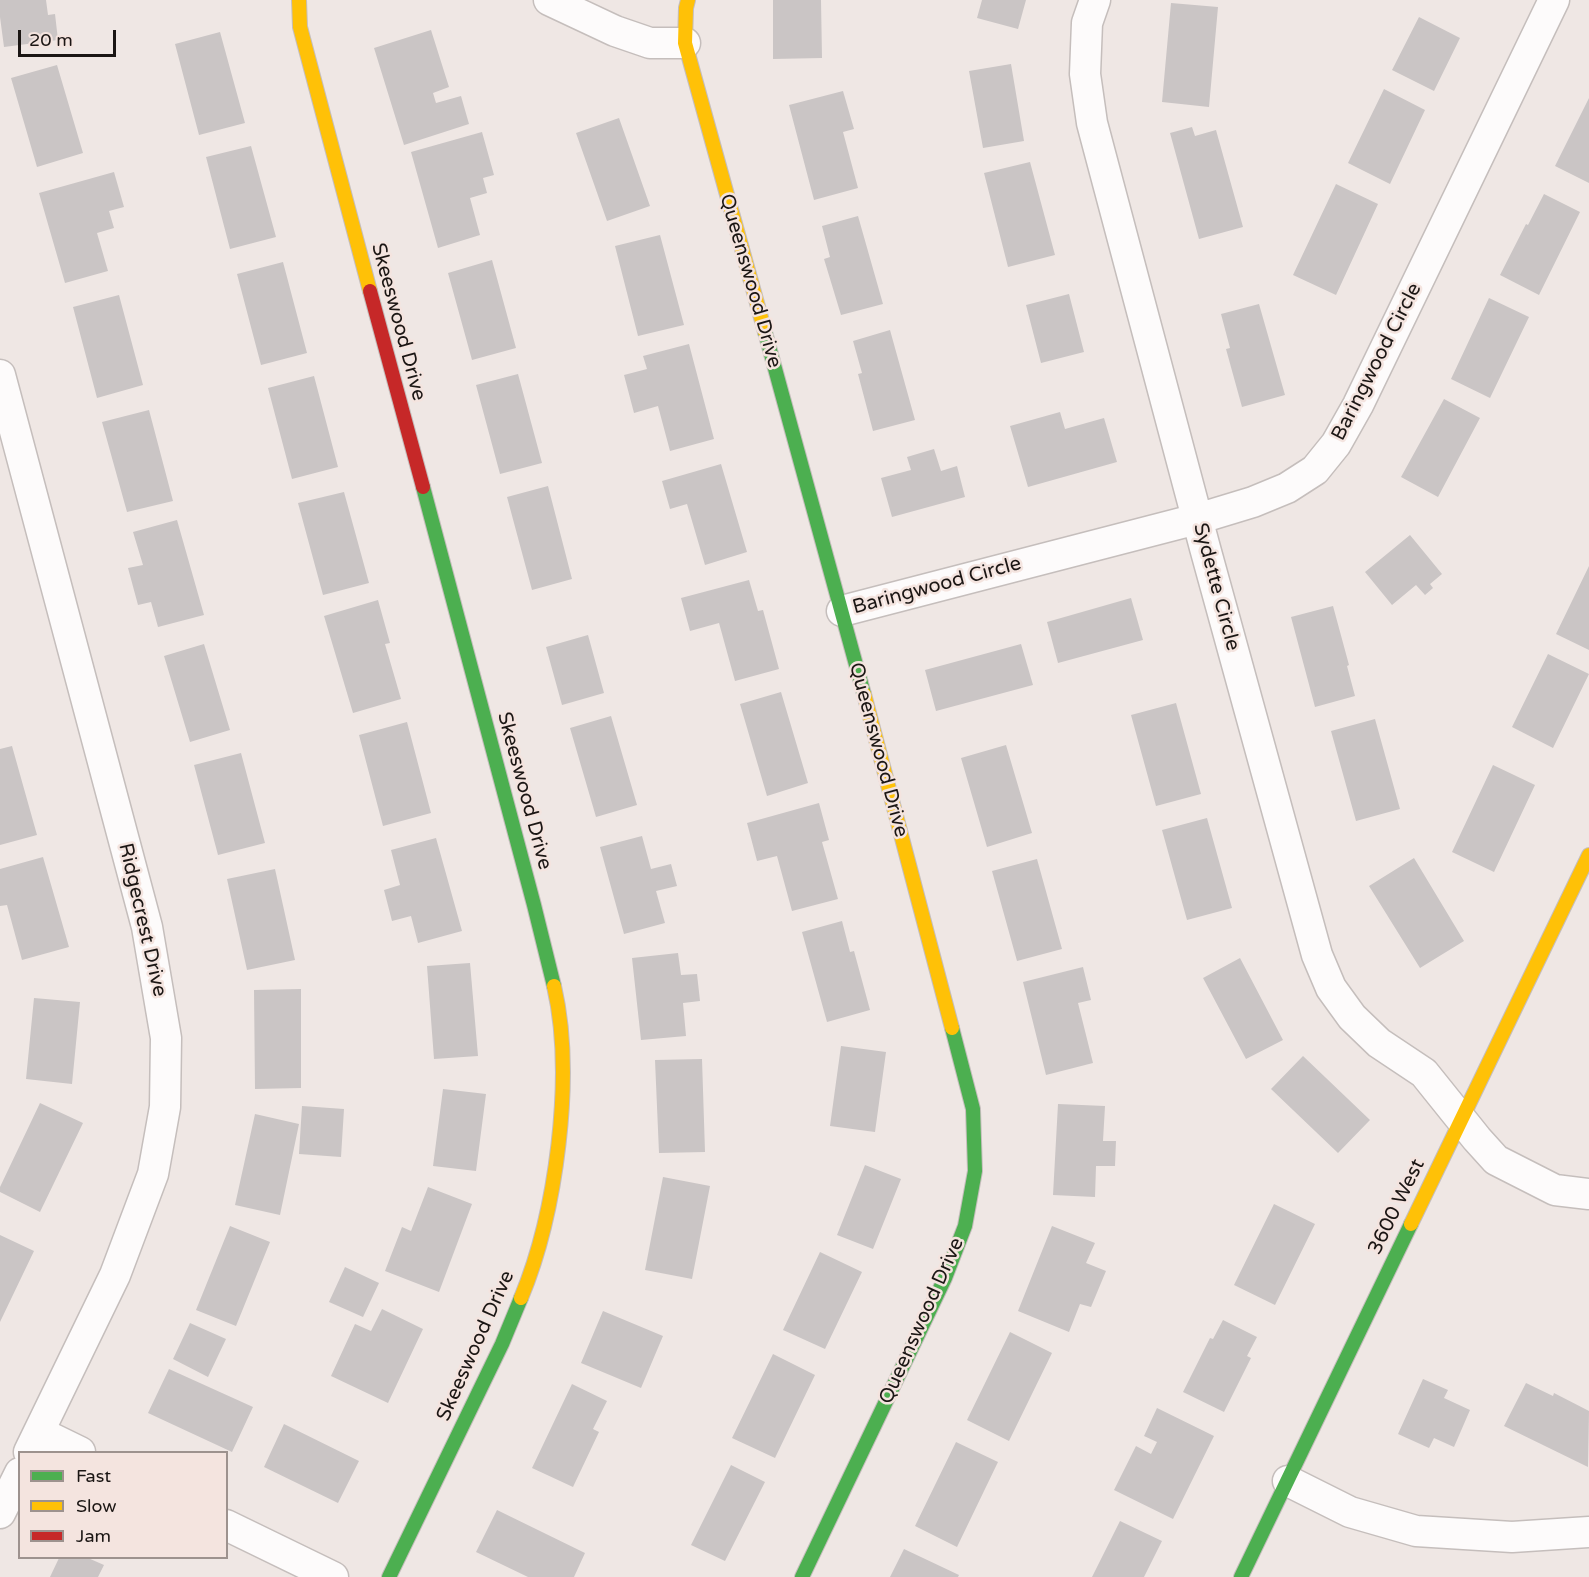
<!DOCTYPE html>
<html>
<head>
<meta charset="utf-8">
<style>
	body { margin:0 }
	#map { position:relative; width:1589px; height:1577px; overflow:hidden; background:#efe7e4; font-family:"Varela Round",sans-serif }
	canvas { display:block }
	.legend { position:absolute; left:18px; top:1451px; width:210px; height:108px; box-sizing:border-box; background:#f4e4df; border:2px solid #9d928e; margin:0; padding:8px 10px; list-style:none; font-size:18px; color:#1b1614 }
	.legend li { display:flex; align-items:center; gap:12px; height:30px }
	.legend b { width:30px; border:2px solid #9d928e }
	.scale { position:absolute; left:18px; top:30px; width:98px; height:27px; box-sizing:border-box; border:3px solid #1b1614; border-top:0; padding-left:8px; font-size:18px; line-height:21px; white-space:nowrap; color:#1b1614; -webkit-text-stroke:4px #f4e4df; paint-order:stroke }
</style>
</head>
<body>
<div id="map">
<canvas width="1589" height="1577"></canvas>
<ul class="legend">
<li><b style="height:8px;background:#4caf50"></b>Fast</li>
<li><b style="height:8px;background:#ffc107"></b>Slow</li>
<li><b style="height:8px;background:#c62828"></b>Jam</li>
</ul>
<div class="scale">20 m</div>
</div>
<script>
const ctx = document.querySelector('canvas').getContext('2d');
ctx.lineJoin = 'round';
function fillPath(path, color) { ctx.fillStyle = color; ctx.fill(path, 'evenodd'); }
function strokePath(path, color, width, dash) { ctx.strokeStyle = color; ctx.lineWidth = width; ctx.lineCap = dash ? 'butt' : 'round'; ctx.setLineDash(dash || []); ctx.stroke(path); }
function write(font, color, halo, rows, align = 'center') {
  ctx.font = font + ' "Varela Round",sans-serif'; ctx.lineWidth = 5; ctx.setLineDash([]); ctx.textBaseline = 'middle'; ctx.strokeStyle = halo; ctx.fillStyle = color; for (const [text, x, y, turn = 0] of rows) {
    ctx.save(); ctx.translate(x, y); ctx.rotate((+turn || 0) * Math.PI / 180); ctx.textAlign = isNaN(turn) ? turn : align; if (halo) ctx.strokeText(text, 0, 0); ctx.fillText(text, 0, 0); ctx.restore();
  }
}
fillPath(new Path2D(`
	M0,0H46L48,15L55,14L58,40L4,47L0,17Z
	M773,0H821L822,58L773,59Z
	M982,0H1026L1018,29L977,18Z
	M1171,3L1218,7L1209,107L1162,102Z
	M1419,17L1460,38L1434,91L1392,70Z
	M431,30L449,87L433,93L436,103L461,96L469,124L404,145L374,48Z
	M220,32L245,123L199,135L175,44Z
	M1011,64L1024,141L983,148L969,71Z
	M57,65L83,153L37,167L11,78Z
	M1384,89L1425,110L1390,184L1348,163Z
	M843,91L854,129L843,132L858,188L814,200L789,105Z
	M1589,98V183L1555,166Z
	M619,118L650,206L607,221L576,133Z
	M1192,127L1195,136L1216,130L1243,227L1199,239L1170,133Z
	M482,132L494,175L483,178L487,193L470,198L480,235L438,248L411,152Z
	M251,146L276,237L230,249L206,157Z
	M1030,162L1055,255L1008,267L984,173Z
	M114,172L124,207L109,211L114,228L97,233L108,271L65,283L39,193Z
	M1336,184L1378,204L1336,295L1293,275Z
	M1544,194L1580,212L1539,295L1500,275L1526,224L1528,225Z
	M858,216L883,304L841,315L824,259L830,257L822,226Z
	M660,235L684,325L638,336L615,246Z
	M492,260L516,348L472,360L448,273Z
	M283,262L307,353L261,365L237,274Z
	M1069,294L1084,352L1041,363L1026,305Z
	M119,295L143,385L97,398L73,307Z
	M1489,298L1529,317L1490,398L1451,379Z
	M1259,304L1285,395L1242,407L1226,349L1230,348L1221,314Z
	M890,330L915,420L873,431L858,374L862,373L853,341Z
	M689,344L714,439L670,451L658,406L634,413L624,375L647,369L643,356Z
	M518,374L542,463L500,474L476,385Z
	M314,376L338,467L292,479L268,388Z
	M1444,399L1480,418L1438,497L1401,477Z
	M149,410L173,501L127,512L102,422Z
	M1060,412L1065,429L1104,418L1117,462L1028,487L1010,426Z
	M934,449L941,471L957,466L965,497L892,517L881,478L911,470L907,457Z
	M721,464L747,552L705,565L687,504L670,509L662,481Z
	M548,486L572,579L532,590L507,497Z
	M344,492L369,583L323,595L298,503Z
	M177,520L204,615L158,627L151,602L138,605L128,568L143,565L133,532Z
	M1410,535L1442,574L1430,584L1433,588L1425,595L1416,585L1392,605L1365,572Z
	M1589,566V650L1556,634Z
	M749,580L758,611L763,610L779,669L735,681L719,623L690,631L681,598Z
	M1131,598L1143,640L1058,663L1047,622Z
	M378,600L390,643L385,644L401,699L353,713L324,616Z
	M1333,606L1349,665L1347,666L1355,696L1315,707L1291,617Z
	M588,635L604,693L562,705L546,647Z
	M204,644L230,730L190,742L164,656Z
	M1021,644L1033,685L936,711L925,670Z
	M1548,654L1589,674L1553,748L1512,727Z
	M781,692L808,783L767,796L740,704Z
	M1176,703L1201,794L1156,806L1131,715Z
	M611,716L637,805L596,817L570,728Z
	M1375,719L1400,809L1356,821L1331,731Z
	M407,722L431,813L383,826L359,735Z
	M1006,745L1032,833L987,847L961,758Z
	M12,746L37,835L0,845V749Z
	M241,753L265,843L218,855L194,765Z
	M1493,765L1535,785L1494,872L1452,852Z
	M819,803L829,840L822,842L838,899L792,911L777,856L757,861L747,823Z
	M1207,818L1232,908L1187,920L1162,830Z
	M642,836L651,869L671,864L677,886L656,891L665,923L624,934L600,847Z
	M436,838L462,931L418,943L411,916L392,921L384,890L400,885L391,850Z
	M43,857L69,947L22,960L7,905L0,906V869Z
	M1414,858L1464,941L1420,968L1369,886Z
	M1037,859L1062,949L1017,961L992,871Z
	M275,869L295,960L247,970L227,879Z
	M842,921L850,952L854,951L870,1010L827,1022L802,932Z
	M678,953L681,975L697,974L700,1001L683,1003L686,1036L641,1040L632,958Z
	M1240,958L1283,1040L1246,1059L1203,978Z
	M470,963L478,1056L434,1059L427,966Z
	M1083,967L1091,1000L1078,1003L1093,1063L1046,1075L1023,982Z
	M301,989V1088L255,1089L254,990Z
	M34,998L80,1002L72,1084L26,1079Z
	M841,1046L886,1052L875,1132L830,1126Z
	M1303,1056L1370,1120L1338,1153L1271,1089Z
	M702,1059L705,1152L659,1153L655,1060Z
	M443,1089L486,1094L476,1171L433,1166Z
	M40,1103L83,1123L40,1212L0,1192V1187Z
	M1058,1104L1105,1106L1103,1141H1116L1115,1166H1096L1095,1197L1053,1195Z
	M302,1106L344,1109L341,1157L299,1154Z
	M255,1114L299,1124L280,1215L235,1205Z
	M865,1165L901,1179L873,1249L837,1235Z
	M663,1177L710,1186L692,1279L645,1270Z
	M428,1187L472,1204L439,1292L385,1271L402,1227L411,1231Z
	M1274,1204L1315,1224L1275,1305L1234,1285Z
	M230,1226L270,1242L236,1326L196,1310Z
	M1052,1226L1095,1243L1086,1263L1106,1271L1091,1307L1080,1304L1069,1332L1018,1311Z
	M0,1235L34,1251L0,1322Z
	M820,1252L862,1272L825,1349L783,1330Z
	M345,1267L379,1283L363,1317L329,1302Z
	M382,1309L423,1329L388,1403L331,1376L355,1324L371,1331Z
	M603,1311L663,1336L641,1388L581,1363Z
	M1223,1320L1257,1337L1247,1356L1251,1358L1224,1412L1183,1392L1210,1338L1213,1339Z
	M190,1323L226,1339L208,1377L173,1359Z
	M1010,1332L1052,1353L1009,1441L967,1420Z
	M773,1354L815,1375L775,1458L732,1438Z
	M169,1369L253,1407L232,1452L148,1413Z
	M1423,1379L1448,1390L1444,1398L1470,1410L1454,1447L1434,1438L1429,1448L1398,1434Z
	M1526,1383L1553,1396L1554,1393L1589,1411L1588,1467L1504,1426Z
	M572,1384L607,1401L593,1429L599,1432L573,1487L532,1468Z
	M1157,1408L1214,1436L1173,1519L1114,1490L1136,1446L1151,1454L1157,1442L1144,1436Z
	M284,1424L359,1461L338,1503L264,1467Z
	M956,1442L998,1462L957,1547L915,1526Z
	M731,1465L765,1482L725,1561L691,1545Z
	M497,1510L585,1553L574,1577H528L476,1552Z
	M1120,1521L1162,1541L1144,1577H1092Z
	M904,1549L959,1575L958,1577H890Z
	M59,1558H88L104,1565L98,1577H50Z`), '#cac5c5');
const street = new Path2D(`
	M549,0L615,31L650,43H685
	M1095,0L1087,23L1085,74L1092,123L1205,548L1317,955L1331,988L1352,1017L1379,1043L1424,1073L1477,1139L1496,1160L1555,1190L1589,1194
	M0,375L147,927L166,1038L165,1107L153,1174L115,1275L29,1452
	M842,611L1197,519L1253,502L1287,488L1315,470L1336,444L1358,405L1554,0
	M39,1432L80,1452
	M1288,1481L1350,1512L1416,1531L1512,1537L1589,1532
	M0,1513L20,1473
	M226,1525L333,1577`);
const fast = new Path2D(`
	M765,332L864,694
	M423,487L534,905L554,986
	M389,1577L502,1344L521,1298
	M802,1577L945,1278L965,1226L975,1171L973,1109L952,1028
	M1241,1577L1411,1224`);
const slow = new Path2D(`
	M299,0L300,27L370,291
	M688,0L686,8L685,43L765,332
	M864,694L952,1028
	M1411,1224L1589,855
	M521,1298C556,1214 575,1076 554,986`);
const jam = new Path2D(`
	M370,291L423,487`);
strokePath(street, '#c5bebc', 33);
strokePath(fast, '#c5bebc', 16);
strokePath(slow, '#c5bebc', 16);
strokePath(jam, '#c5bebc', 16);
strokePath(street, '#fdfbfb', 30);
strokePath(fast, '#4caf50', 14);
strokePath(slow, '#ffc107', 14);
strokePath(jam, '#c62828', 14);
write('20px', '#1b1614', '#f4e4df', [
	["Queenswood Drive",750,281,74],
	["Skeeswood Drive",398,322,75],
	["Baringwood Circle",1377,362,-63],
	["Baringwood Circle",937,586,-15],
	["Sydette Circle",1216,587,75],
	["Queenswood Drive",878,750,75],
	["Skeeswood Drive",524,791,75],
	["Ridgecrest Drive",142,920,77],
	["3600 West",1397,1207,-64],
	["Queenswood Drive",922,1321,-66],
	["Skeeswood Drive",476,1346,-66]
]);
</script>
</body>
</html>
